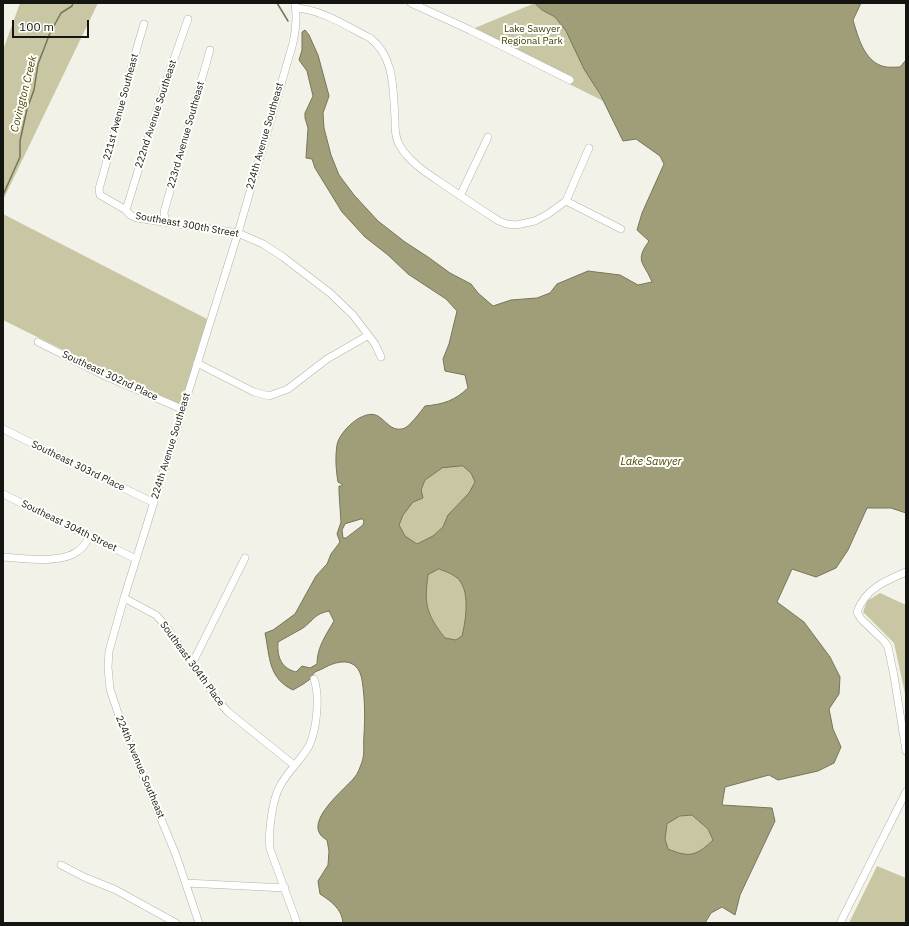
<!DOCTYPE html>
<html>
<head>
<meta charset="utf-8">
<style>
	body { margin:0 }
	#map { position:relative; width:909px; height:926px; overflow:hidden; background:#f2f2e8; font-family:"IBM Plex Sans",sans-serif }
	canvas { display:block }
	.frame { position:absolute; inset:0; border:4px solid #141411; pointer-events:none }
	.scale { position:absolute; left:12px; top:20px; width:77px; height:18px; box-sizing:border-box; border:2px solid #141411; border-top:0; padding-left:5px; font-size:12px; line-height:14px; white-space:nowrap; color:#141411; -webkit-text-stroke:3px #fffffb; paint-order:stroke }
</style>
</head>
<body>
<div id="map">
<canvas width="909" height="926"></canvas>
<div class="frame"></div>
<div class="scale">100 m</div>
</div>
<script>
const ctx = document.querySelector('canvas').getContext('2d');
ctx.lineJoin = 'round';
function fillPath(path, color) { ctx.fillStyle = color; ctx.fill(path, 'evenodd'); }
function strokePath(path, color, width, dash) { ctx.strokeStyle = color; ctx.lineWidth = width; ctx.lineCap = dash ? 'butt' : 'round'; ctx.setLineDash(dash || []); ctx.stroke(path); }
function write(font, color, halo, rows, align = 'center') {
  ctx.font = font + ' "IBM Plex Sans",sans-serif'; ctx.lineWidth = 4; ctx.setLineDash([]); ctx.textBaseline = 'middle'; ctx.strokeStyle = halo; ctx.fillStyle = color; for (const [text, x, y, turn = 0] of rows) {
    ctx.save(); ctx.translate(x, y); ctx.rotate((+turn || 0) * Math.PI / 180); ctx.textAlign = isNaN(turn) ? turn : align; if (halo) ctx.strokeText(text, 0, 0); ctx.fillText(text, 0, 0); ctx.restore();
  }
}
fillPath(new Path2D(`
	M20,3H98L3,200V50Z
	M535,3L542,10L555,17L566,31L603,101L468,33L470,30Z
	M3,214L207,319L197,363L182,409L3,320Z
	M463,466L471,473L475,482L469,493L448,515L443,527L433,536L417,544L405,536L399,525L403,515L421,490L425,480L442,468Z
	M439,569C444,571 451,573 456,577C472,588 466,620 462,636L456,640L445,638C426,614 424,604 428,575Z
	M880,593L906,605V698L894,643L863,612L867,601Z
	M680,815H692L708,829L713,840C693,856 693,859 668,849L665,839L667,824Z
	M877,866L906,878V923H849Z`), '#c9c7a3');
const water = new Path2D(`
	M535,3H861L853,20C858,37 864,60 882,66C887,68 895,67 900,67L906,60V513L891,508H867L848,550L836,568L816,577L792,569L777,602L804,622L830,657L840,677L839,694L829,709L833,729L841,747L834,763L818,771L778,780L769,775L725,787L722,805L772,808L775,821L740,895L735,915L722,907L711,913L705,923H343C342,909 331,901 320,894L318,881L328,865L329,851L327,840C299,825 344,790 354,778C358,774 360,767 362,762C365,753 363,744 364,735C365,717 365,699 362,680C358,657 339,659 322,669C320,670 316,671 314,673C312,675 311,678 309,680C304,684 298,687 293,690C268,678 270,657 265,633L273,630L295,614L316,576L327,564L331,554L340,542L337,534L341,522L339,492V486H342V484L338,482C336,470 335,458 337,445C339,432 363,408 378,416C386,421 391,431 402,429C408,429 421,411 425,406C444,404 454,401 468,388L465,375L445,371L443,359L449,344L457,311L446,299L408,274L388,255L365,237L342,212L315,168L312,159L306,158L308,128L305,118V113L313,96L307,71L299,60L302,50V32L305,30L309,35L318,55L328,92L329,96L323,113L324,128L331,155L339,175L354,195L378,221L405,242L428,257L450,273L471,284L478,293L493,306L511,300L537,298L550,293L557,284L588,271L620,275L638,285L652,282C644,262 634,262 649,241L637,230L642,213L664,164L660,156L636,139L623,141L600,94L584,69L566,31L555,17L542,10ZM463,466L471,473L475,482L469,493L448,515L443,527L433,536L417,544L405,536L399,525L403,515L413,502L423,498L421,490L425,480L442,468ZM362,519L364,521L363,525L346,538H343L342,530L345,524ZM439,569C444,571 451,573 456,577C471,588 466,620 462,636L456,640L445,638C426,614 424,604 428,575ZM329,611L334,621C326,635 317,647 317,664L310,668L302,666L296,672C281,668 277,657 278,642C286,637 295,633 303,628C314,620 314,614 329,611ZM680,816L692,815L708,829L713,840C696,856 690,858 668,849L665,839L667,824Z`);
fillPath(water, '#a09e79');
strokePath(water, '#76755a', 1);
strokePath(new Path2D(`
	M277,3L288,21
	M3,195L20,157V141L27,109L34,90L38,64L50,33L61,13L72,6L73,3`), '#76755a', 1.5);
const minor = new Path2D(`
	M411,3L470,30L570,80
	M296,8C323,10 346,26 370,38C395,57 393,90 395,119C395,128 395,138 400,146C409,162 428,174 443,184C462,197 480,209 499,221L507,224L516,225L535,221L548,214L566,201L589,148
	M144,24C127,79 115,134 99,189L100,195L126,210L130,215L137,218L238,233L263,244L283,257L330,293L353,315L375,344L381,357
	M460,196L488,137
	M566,201L621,229
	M126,210L163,90L188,19
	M165,221L164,212L210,50
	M38,342L103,375L182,409
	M197,363L254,392L269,396L288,389L327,359L367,336
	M3,429L154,503
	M3,494L136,559
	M3,557C22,559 59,563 75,553C82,549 86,544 89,537
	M906,572C885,581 865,589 857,612L861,619L884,641L888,647L894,676L906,751
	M124,598L156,615L165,625L178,644L220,703L228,712L294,765
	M192,664L245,558
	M61,865L84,877L116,890L176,923
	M186,883L285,888
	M199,923L176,855L122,725L110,689L108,667L109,651L124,598L238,233L293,43C296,30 297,16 295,3
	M297,923L270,849C268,834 272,800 280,786C288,771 301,760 309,746C317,729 320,696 314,679
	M840,923L906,792`);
strokePath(minor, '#b3b3a9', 8);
strokePath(minor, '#fff', 7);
write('10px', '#3d3a09', '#fffffb', [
	["Lake Sawyer",532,29],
	["Regional Park",532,41]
]);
write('10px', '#141411', '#fffffb', [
	["221st Avenue Southeast",121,107,-75],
	["222nd Avenue Southeast",156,114,-72],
	["223rd Avenue Southeast",186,135,-74],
	["224th Avenue Southeast",265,136,-74],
	["Southeast 300th Street",187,225,10],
	["Southeast 302nd Place",110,376,25],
	["224th Avenue Southeast",171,446,-73],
	["Southeast 303rd Place",78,466,26],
	["Southeast 304th Street",69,526,26],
	["Southeast 304th Place",192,664,54],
	["224th Avenue Southeast",140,767,67]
]);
write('italic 11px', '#4b4601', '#fffffb', [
	["Covington Creek",24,94,-76],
	["Lake Sawyer",651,462]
]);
</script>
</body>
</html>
